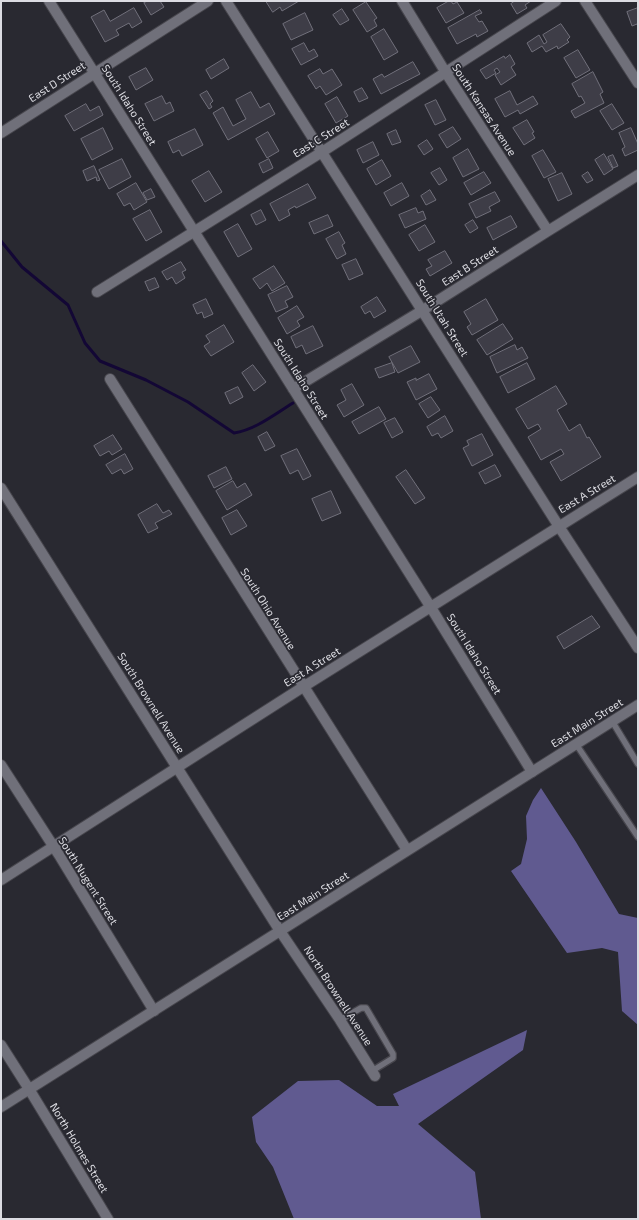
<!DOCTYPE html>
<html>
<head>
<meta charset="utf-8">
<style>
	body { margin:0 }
	#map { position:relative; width:639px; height:1220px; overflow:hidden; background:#292931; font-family:"Exo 2",sans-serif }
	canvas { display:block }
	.frame { position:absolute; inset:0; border:2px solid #dcdce2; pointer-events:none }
</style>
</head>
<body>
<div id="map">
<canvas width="639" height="1220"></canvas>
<div class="frame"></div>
</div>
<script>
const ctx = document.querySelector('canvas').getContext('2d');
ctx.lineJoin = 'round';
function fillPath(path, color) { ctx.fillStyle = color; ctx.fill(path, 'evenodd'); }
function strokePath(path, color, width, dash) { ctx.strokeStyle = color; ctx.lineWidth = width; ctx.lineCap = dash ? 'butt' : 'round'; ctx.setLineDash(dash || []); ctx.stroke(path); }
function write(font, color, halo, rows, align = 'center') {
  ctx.font = font + ' "Exo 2",sans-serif'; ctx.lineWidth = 3.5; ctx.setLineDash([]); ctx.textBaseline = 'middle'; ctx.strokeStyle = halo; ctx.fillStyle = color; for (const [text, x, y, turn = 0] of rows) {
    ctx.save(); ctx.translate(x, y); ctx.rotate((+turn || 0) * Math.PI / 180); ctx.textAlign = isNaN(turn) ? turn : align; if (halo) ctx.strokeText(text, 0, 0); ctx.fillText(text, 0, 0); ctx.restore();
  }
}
fillPath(new Path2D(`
	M541,788L576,842L619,914L638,918V1025L622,1011L618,952L602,948L567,953L511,871L521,864L527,839L526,816L533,800Z
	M527,1030L523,1050L418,1124L475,1172L481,1219H294L273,1167L256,1142L252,1117L298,1081L339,1080L377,1106H399L393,1094Z`), '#605a90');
strokePath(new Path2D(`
	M1,241L22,267L68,305L85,343L100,361L146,380L188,402L234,433C255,430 275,414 293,403`), '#130735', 3);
const building = new Path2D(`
	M148,1H160L164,7L151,15L144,3Z
	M266,1H299L282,11L280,7L273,12Z
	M449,1H451L453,4L457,2L464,13L446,23L437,8Z
	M515,1H531L525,5L527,8L517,14L511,4Z
	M366,2L377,18L374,20L377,26L367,32L353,10Z
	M134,8L142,22L132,28L129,23L116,30L119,35L105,42L91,17L104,10L110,21Z
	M638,8V27L637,24L632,26L627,12Z
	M342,9L349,20L340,25L333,15Z
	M480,10L482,13L475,16L479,22L482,21L488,31L477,37L476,34L457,44L448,28Z
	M305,13L313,30L291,40L283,24Z
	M561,24L570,37L567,40L569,42L558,49L557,46L546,52L542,46L532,52L527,43L539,35L544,44L547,42L543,35Z
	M384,29L398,52L384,60L371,37Z
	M304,43L309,52L314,49L318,56L301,65L292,49Z
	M578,50L590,70L576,78L564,58Z
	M510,55L515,64L511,67L516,75L501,85L495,75L500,72L497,68L494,70L496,73L486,79L480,70L504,56L505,58Z
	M224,59L229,68L211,79L206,70Z
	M413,62L420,74L381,94L373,79L382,74L384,77Z
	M146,68L153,80L136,90L129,77Z
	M320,69L323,74L332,69L342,85L326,95L320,86L316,89L308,76Z
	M593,72L603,92L600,94L604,103L575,118L571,111L585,103L581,96L579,97L572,84Z
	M362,88L368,98L359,102L354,92Z
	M207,91L213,101L210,104L212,107L209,109L200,95Z
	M510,91L517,105L533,96L538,104L520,114L518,110L505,117L495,99Z
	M251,92L260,108L269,103L275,114L228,140L213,113L223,107L233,126L246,119L236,100Z
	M162,96L166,104L170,102L174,111L154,121L145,104Z
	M337,97L348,116L336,123L325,104Z
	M436,100L446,120L435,125L425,105Z
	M86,104L90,111L99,106L103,115L74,131L65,116Z
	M612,104L624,123L612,130L600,111Z
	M527,120L534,132L532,133L535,138L524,145L513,128Z
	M453,127L461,139L447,148L439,135Z
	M103,128L113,149L92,160L81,139Z
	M631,128L638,144V150L625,156L622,149L625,147L619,133Z
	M195,129L203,145L182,156L179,150L173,153L168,142Z
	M396,130L401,142L392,145L387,134Z
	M268,132L279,151L267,158L256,139Z
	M427,140L433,149L424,155L418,146Z
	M373,142L379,155L363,163L357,150Z
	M468,149L479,169L463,177L453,158Z
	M543,150L556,172L544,178L532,156Z
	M604,154L613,169L604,175L595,160Z
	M613,155L618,166L613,168L608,157Z
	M122,159L131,177L109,189L99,170Z
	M269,159L273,168L263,173L259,164Z
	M382,160L391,176L376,185L367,169Z
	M94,166L100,180L97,181L96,177L87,181L83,171Z
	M440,168L447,180L439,185L431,173Z
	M209,171L222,192L205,202L192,181Z
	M484,172L491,183L471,195L464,183Z
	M588,172L593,180L587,183L582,176Z
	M562,173L572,194L558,201L548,179Z
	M136,183L147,202L134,210L130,203L124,206L117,194Z
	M402,183L409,196L391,206L384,193Z
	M308,184L316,198L296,208L295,206L288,210L290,215L279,221L270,204Z
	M151,189L155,197L147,200L143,193Z
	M430,190L436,200L426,205L421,196Z
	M495,192L500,201L489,207L491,211L476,218L469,204Z
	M416,208L418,213L423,211L426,219L405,228L399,215Z
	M150,210L162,232L146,241L133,219Z
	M261,210L266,220L256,225L251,215Z
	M328,215L333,226L314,234L309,223Z
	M511,216L517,227L493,240L487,228Z
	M473,220L478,228L470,233L465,225Z
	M238,224L252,249L238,257L224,232Z
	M425,225L435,242L419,251L409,235Z
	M339,232L345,243L342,245L346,254L337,259L326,239Z
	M445,251L452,263L430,276L426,269L432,266L428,260Z
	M356,259L363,274L349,280L342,265Z
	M181,262L186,270L182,272L185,278L176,284L172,277L167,280L162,272Z
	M274,266L285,283L272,291L267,283L260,289L253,279Z
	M155,278L159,287L149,291L145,282Z
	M287,286L293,297L285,301L288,307L276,312L268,295Z
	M377,297L386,311L374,318L370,311L365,314L361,307Z
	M206,299L213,314L204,318L202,312L197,314L193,305Z
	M486,299L498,320L472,335L467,327L471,324L464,312Z
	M297,306L304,317L297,321L300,326L287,334L278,318Z
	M503,324L513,339L487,355L477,340Z
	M224,325L234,342L211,356L204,346L210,342L206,336Z
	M313,326L323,346L306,354L302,345L296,348L291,337Z
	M515,345L517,350L522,347L528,358L497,373L490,357Z
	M411,346L420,362L398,373L389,357Z
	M392,363L395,372L379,378L375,369Z
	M527,363L535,379L508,393L500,377Z
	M253,365L266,382L254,391L242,373Z
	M429,374L437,389L416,400L407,382L416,378V380Z
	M352,384L364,405L344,417L337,405L346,400L341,390Z
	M556,386L567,404L557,410L569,431L580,424L587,438L589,437L601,457L561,481L550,462L564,454L561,449L541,460L528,437L541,429L538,424L528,429L516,409Z
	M238,387L243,397L230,404L225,393Z
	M431,397L440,410L428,418L419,404Z
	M379,407L386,419L359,434L352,422Z
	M445,416L453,431L441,438L438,433L432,436L427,427Z
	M395,418L403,432L392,438L384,423Z
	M267,432L275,446L265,451L258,437Z
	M482,434L493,455L472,466L463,448L469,445L467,441Z
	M113,435L122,449L112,455L109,451L100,456L94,446Z
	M297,449L311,476L303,480L298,470L290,474L281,456Z
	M125,454L133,469L124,474L121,469L112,474L106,465Z
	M495,465L501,476L485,484L479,473Z
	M226,467L232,479L214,488L208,476Z
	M406,470L425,498L415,504L396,477Z
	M233,481L237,488L245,483L252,495L227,510L216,491Z
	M331,491L341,513L322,521L312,499Z
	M157,504L163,513L169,510L172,514L155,523L158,528L148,533L138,515Z
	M237,510L247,526L231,535L222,518Z
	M592,616L600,627L564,649L557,637Z`);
fillPath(building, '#3e3d47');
strokePath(building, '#71707b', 1);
const service = new Path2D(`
	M612,721L638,764
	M576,744L638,837
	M340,1020L361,1008H366L393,1054V1058L372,1071`);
const minor = new Path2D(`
	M49,1L430,606L532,772
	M226,1L558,525L638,648
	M402,1L446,73L548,231
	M585,1L638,83
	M1,133L208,1
	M97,292L322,152L556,1
	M110,379L407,850
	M293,389L423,310L548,231L638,175
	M1,488L280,931L340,1020L375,1076
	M1,765L59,855L154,1011
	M1,880L303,687L638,477
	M1,1045L29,1089L108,1219`);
const tertiary = new Path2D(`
	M1,1107L638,705`);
strokePath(service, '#47464d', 8);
strokePath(minor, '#47464d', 12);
strokePath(tertiary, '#47464d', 12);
strokePath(service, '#70707a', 5.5);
strokePath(minor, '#70707a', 10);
strokePath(tertiary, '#70707a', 10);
write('11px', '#dcdce2', '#292931', [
	["East D Street",57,82,-33],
	["South Idaho Street",129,105,58],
	["South Kansas Avenue",484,110,57],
	["East C Street",321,138,-32],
	["East B Street",470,266,-33],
	["South Utah Street",442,318,58],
	["South Idaho Street",301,379,58],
	["East A Street",587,494,-31],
	["South Ohio Avenue",268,609,58],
	["South Idaho Street",474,654,58],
	["East A Street",312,667,-32],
	["South Brownell Avenue",151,703,58],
	["East Main Street",587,723,-32],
	["South Nugent Street",88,881,58],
	["East Main Street",313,896,-32],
	["North Brownell Avenue",338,996,57],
	["North Holmes Street",79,1148,59]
]);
</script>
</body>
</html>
